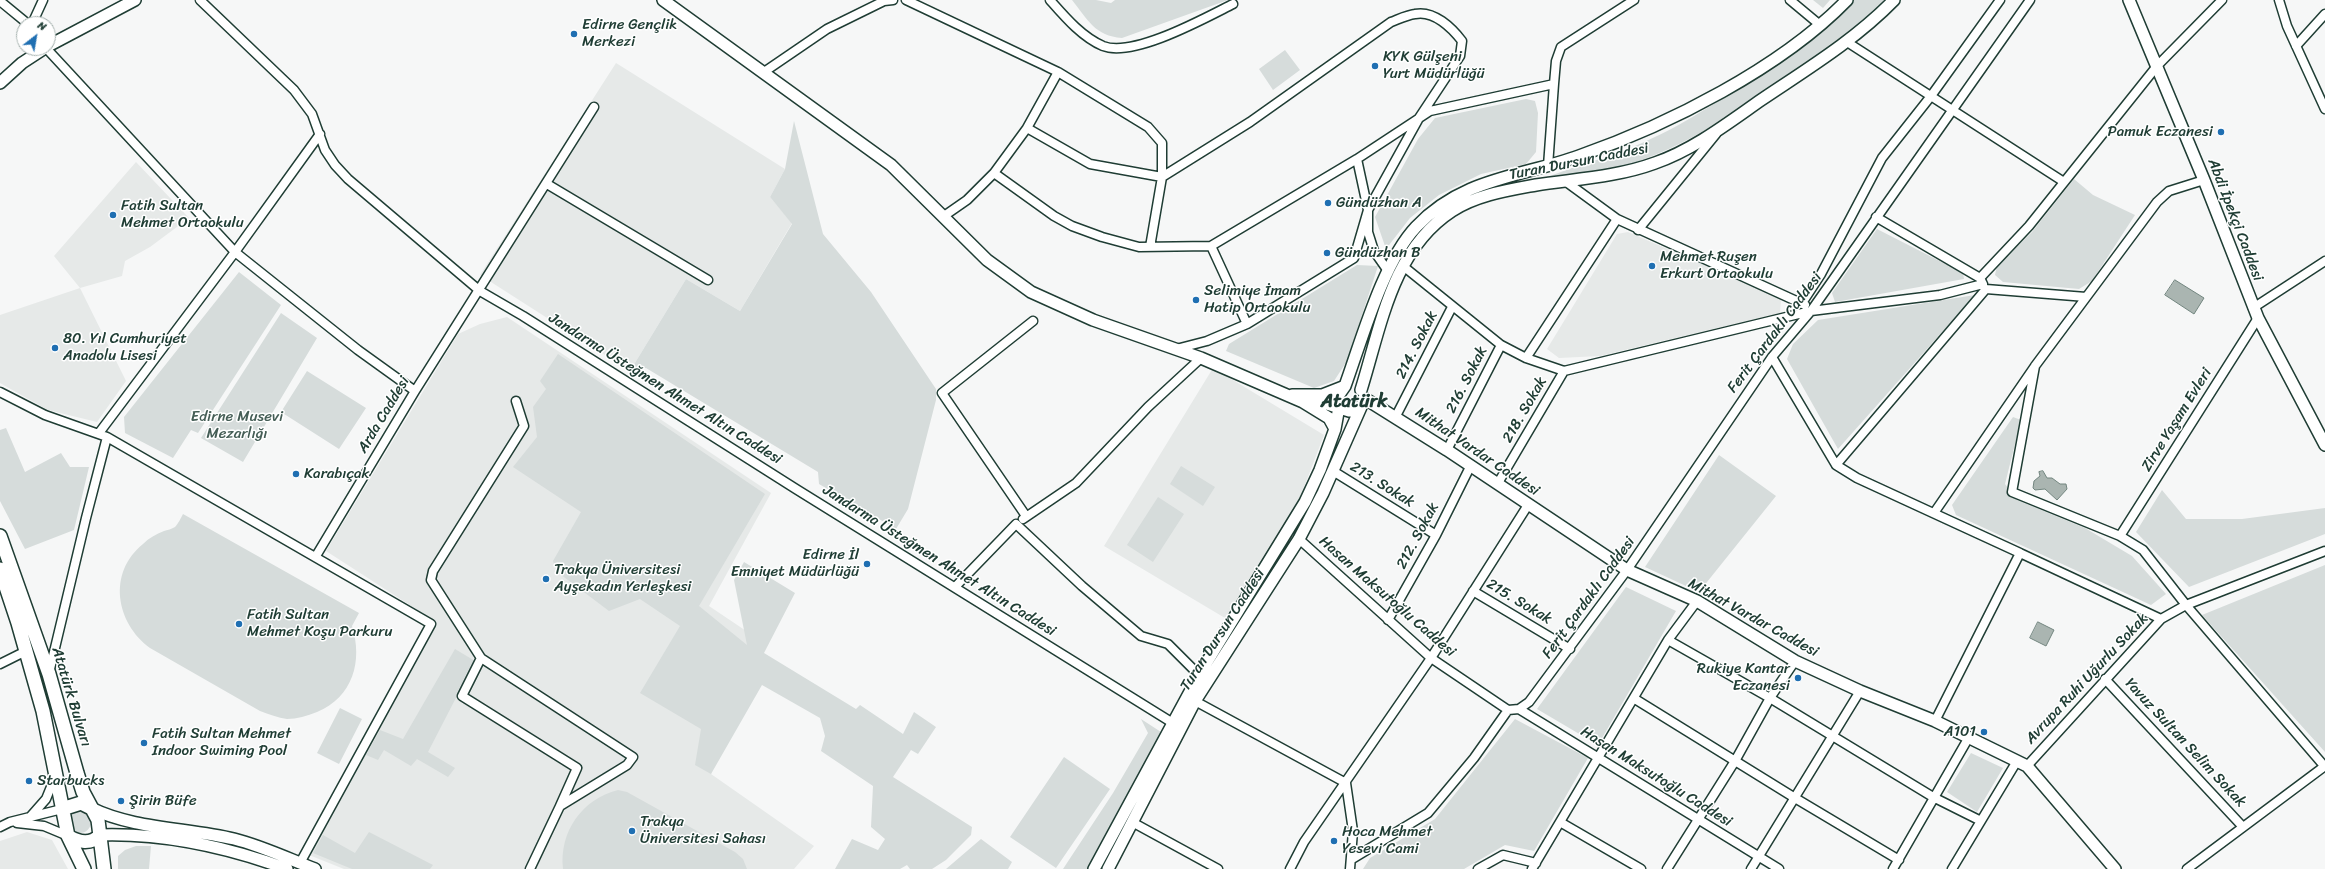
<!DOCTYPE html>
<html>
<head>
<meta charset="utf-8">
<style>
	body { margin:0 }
	#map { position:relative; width:2325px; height:869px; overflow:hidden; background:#f6f7f7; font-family:Sriracha,sans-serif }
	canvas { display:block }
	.north { position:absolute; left:16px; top:16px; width:40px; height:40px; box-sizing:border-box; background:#fff; border:1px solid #a5b1ae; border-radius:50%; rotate:31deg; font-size:11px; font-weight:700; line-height:16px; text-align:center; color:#1f3d34 }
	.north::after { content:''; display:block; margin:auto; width:14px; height:18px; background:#1f6fb2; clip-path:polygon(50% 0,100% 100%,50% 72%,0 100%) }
</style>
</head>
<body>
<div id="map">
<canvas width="2325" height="869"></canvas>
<div class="north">N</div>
</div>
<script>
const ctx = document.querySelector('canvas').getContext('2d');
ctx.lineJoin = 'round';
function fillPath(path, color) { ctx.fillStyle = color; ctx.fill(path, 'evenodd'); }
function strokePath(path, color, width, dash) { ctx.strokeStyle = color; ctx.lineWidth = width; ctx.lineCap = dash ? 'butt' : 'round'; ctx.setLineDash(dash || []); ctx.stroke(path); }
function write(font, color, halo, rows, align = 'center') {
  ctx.font = font + ' Sriracha,sans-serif'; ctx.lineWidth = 3; ctx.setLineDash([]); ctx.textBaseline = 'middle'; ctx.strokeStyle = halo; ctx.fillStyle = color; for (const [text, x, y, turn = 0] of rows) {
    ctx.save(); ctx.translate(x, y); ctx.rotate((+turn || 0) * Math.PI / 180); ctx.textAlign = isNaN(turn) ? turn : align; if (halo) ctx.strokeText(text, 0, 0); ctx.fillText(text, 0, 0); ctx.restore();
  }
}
fillPath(new Path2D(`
	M616,63L785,169L770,197L792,223L740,311L686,279L630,371L480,275Z
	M136,162L189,218L150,247L125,261L122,276L80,288L126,381L97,422L48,410L0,383V315L80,288L54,256Z
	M1628,232L1781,298L1780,313L1600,356L1559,358L1547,349L1617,234Z
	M507,317L771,493L709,606L767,645L711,774L814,846L794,869H344L309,855L436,622L326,551L458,334L480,324Z
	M1213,368L1324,435L1301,495L1225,618L1104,546Z
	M27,832L52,840L68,869H0V841Z`), '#e6e9e8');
fillPath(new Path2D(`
	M1072,0H1096L1111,3L1115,0H1228L1122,38C1095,36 1088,20 1072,0Z
	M1813,0H1830L1823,8Z
	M1853,0H1884C1865,22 1839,39 1816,56C1761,95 1698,142 1633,163C1608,171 1579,173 1553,178L1550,176C1581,164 1613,156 1642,143C1665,133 1688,120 1709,107C1761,76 1810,42 1853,0Z
	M1285,50L1300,70L1273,90L1259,69Z
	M1526,99L1535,101L1538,113L1536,152L1526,164L1481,174L1439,195L1410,218L1386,249L1375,217L1418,139L1435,118Z
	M794,121L823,234L871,292L936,389V400L908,509L896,529L819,484L818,472L646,368L630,371L686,279L740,311L792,224L770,197L785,169Z
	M2074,179L2093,195L2135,215L2092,281L2079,289L2003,282L1995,275L1997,266L2032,232Z
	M1877,229L1963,273L1964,279L1835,302L1832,293Z
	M1357,265L1378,266L1347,361L1334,381L1314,388L1226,351L1229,344Z
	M239,272L281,305L198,433L191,430L173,458L125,433L124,417Z
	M1975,295L1838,449L1787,359L1793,344L1818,320Z
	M281,313L317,338L243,462L201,438Z
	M558,354L765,494L699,606L747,645L734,580L744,562L795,593L764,653L856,709L860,705L903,734L914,712L936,727L918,754L911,750L893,777L972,827L971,835L946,860L932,869H910L907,865L900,869H835L852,839L878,850L885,839L871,827L873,786L821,751L825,736L820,718L762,685L711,774L695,765L701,729L640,693L680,626L640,599L609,611L556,571L553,561L581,512L513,467L537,437L533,407L546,389L540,381Z
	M307,371L366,408L339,449L281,412Z
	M2013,417L2021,420L2005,484L2017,500L2085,528L2132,556L2166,594L2151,605L1956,515L1952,505Z
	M6,428L25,472L61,453L70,467H89L74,530L25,549L0,501V430Z
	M1719,455L1776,496L1699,592L1645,567Z
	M1181,466L1215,487L1203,506L1170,484Z
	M2162,490L2186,519H2242L2325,508V534L2189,587L2136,532Z
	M1158,497L1184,514L1153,562L1127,545Z
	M183,514L359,613L352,626C363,661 353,697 317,712C307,716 297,719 287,719C278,718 269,714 260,711L150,648C116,623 107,573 143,544C149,538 156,534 164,531C167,530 172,529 175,527C178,524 181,518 183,514Z
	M2325,565V752L2202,615Z
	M1626,587L1676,611L1598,745L1537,709Z
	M455,649L475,661L428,752L455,768L448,777L417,759L411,766L384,750L378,760L366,755L380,730L403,739Z
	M340,708L362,719L339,764L317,753Z
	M1141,719L1161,732L1088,869H1063L1113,793L1148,733Z
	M1515,719L1588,758L1534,851L1505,845L1464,869H1363L1370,858L1435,819Z
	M1971,753L2003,768L1977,812L1947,792Z
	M1064,757L1110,789L1056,868L1010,837Z
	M618,790L627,792L735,852L743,859L747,869H563C559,832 582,799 618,790Z
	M69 822a11 11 0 1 1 22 0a11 11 0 1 1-22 0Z
	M369,832L433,865L430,869H352L313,853L323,835L355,853Z
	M981,839L1012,862L1008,869H946Z
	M136,846H151L149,869H118V856L125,850Z`), '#d6dcdb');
const water = new Path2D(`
	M2175,280L2204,298L2194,314L2165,295Z
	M2043,471L2047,478H2052L2060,484H2066L2067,489L2057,500L2045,489L2035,490L2033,488L2034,481L2040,476L2039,472Z
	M2038,622L2054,630L2046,646L2030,638Z`);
fillPath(water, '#aab5b1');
strokePath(water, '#72857f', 1);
const street = new Path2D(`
	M200,0L294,90L312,114L325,150L335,165L348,179L480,291L523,316L796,489L1176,725
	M906,0L1058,72L1148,127L1162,143V177
	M1050,0C1065,17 1082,37 1103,46C1133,58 1205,18 1233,4
	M1790,0L1820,25
	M2279,0L2287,26L2325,109
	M0,1L28,24
	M32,24L43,0
	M1847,42L2064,182
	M2296,46L2325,14
	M46,48L235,252L358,350L415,391
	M764,72L827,29L884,1L893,0
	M1554,84L1556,61L1561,47L1634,0
	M1027,128L1058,72
	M1357,159L1430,111L1554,84L1548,166
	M994,173L1054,216L1072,226L1102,237L1139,247L1211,246L1247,324L1207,341L1176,349
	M1162,177L1250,122L1391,22C1399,19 1407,15 1415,14C1434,10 1452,28 1462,41L1460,56L1419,118L1368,210V232L1374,251L1388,271
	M547,184L708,280
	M944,216L967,200L994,173L1027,128L1090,164L1162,177L1150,247
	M1876,217L1980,278L1982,282
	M1617,219L1805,305
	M1638,230L1716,134
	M1211,246L1357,159L1368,210L1354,258L1247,324
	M1403,266L1501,345L1526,358L1564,371L1811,311L1940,295L1983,284
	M1980,278L2029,226L2157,66L2222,0
	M1986,289L2086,297
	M1802,303L1821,274L1882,158L1931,96L2000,0
	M2253,308L2325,261
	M1772,357L1836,465L1857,478L2020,553
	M1526,358L1617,219L1565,181
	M2035,366L2012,492L2120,536L2143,550L2186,605L2325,767
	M0,392L45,415L107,437L431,624L300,863
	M516,401L524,426L433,571L431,580L481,658L633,757L627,765L560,806L530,869
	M1396,416L1452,307
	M99,433L235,252L320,134
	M1447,450L1501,345
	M1836,465L1986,289
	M1333,471L1436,535
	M1498,483L1564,371
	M1934,513L2035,366L2157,202L2169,191L2204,180
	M1026,516L942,393L1033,321
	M1023,519L1076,483L1148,407L1201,358
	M2120,536L2258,318
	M1299,539L1431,658L1508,710L1519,709L1529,702L1627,570L1772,357L1811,311L2030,0
	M316,556L415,391L594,107
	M955,587L1016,524L1082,586L1141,636L1168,644L1199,675
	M1473,591L1570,649
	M1388,620L1436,535L1471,465
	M1668,640L1770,698L1933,797L1979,820
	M481,658L462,696L577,768L560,806
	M0,664L26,651
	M49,673L86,518L107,437
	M2105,679L2243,827
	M1635,699L1795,798L1899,860
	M1195,701L1346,783
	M1519,709L1779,869
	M1935,721L2020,553L2161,619
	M2027,766L2161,619L2186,605L2325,551
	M1346,783L1353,831L1350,869
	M31,816L46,799L55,777
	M1132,822L1218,869
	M1560,822L1641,869
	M17,823L44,826L68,836
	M0,827L10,822L62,809
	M1352,859L1428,813L1474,758L1508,710
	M1290,869L1304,842L1431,658L1528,505
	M1478,869L1503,855L1536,863
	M1532,869L1668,640L1697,601
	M1667,869L1735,761L1770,698L1795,661
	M1751,869L1860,691
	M1893,869L1969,737
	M1952,869L2017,761
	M2187,869L2325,766`);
const secondary = new Path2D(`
	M663,0L891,165L987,260L1031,292L1093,320L1201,358L1303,402L1329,418L1335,429
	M2129,0L2204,180L2258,318L2325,445
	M48,46L135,0
	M0,83L22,63L45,48
	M1361,390C1381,326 1392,250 1452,211C1476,195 1509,190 1536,185C1575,179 1617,177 1655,163C1693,150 1728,123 1761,100C1807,69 1855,40 1894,0
	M1292,395H1322L1345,386
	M1305,397L1349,411L1357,410L1363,404
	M1364,398L1447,450L1627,570L1697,601L1795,661L1860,691L1935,721L2027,766L2115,869
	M91,808C133,829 189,828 234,839C262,846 289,859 315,869
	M100,835C164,833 227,847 287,869
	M1094,869L1199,675L1305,502L1320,470L1335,429L1339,407L1338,396L1345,386C1362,339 1383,262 1416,227C1462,178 1520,177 1579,156C1668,125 1781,68 1847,0
	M1108,869L1195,701L1299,539L1323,493L1361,407`);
const primary = new Path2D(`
	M0,536L49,674L77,773L83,792L98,820L104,869
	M0,569L18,623L43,711L68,836L84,869
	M62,809L81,803L91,808
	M68,836C78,842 91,845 100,835`);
strokePath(street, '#1f3d34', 11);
strokePath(secondary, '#1f3d34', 14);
strokePath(primary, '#1f3d34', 16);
strokePath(street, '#fff', 8);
strokePath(secondary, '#fff', 11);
strokePath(primary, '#fff', 13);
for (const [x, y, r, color] of [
	[574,34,4,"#1f6fb2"],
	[1375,66,4,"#1f6fb2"],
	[2221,132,4,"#1f6fb2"],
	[1328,203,4,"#1f6fb2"],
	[113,215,4,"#1f6fb2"],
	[1327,253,4,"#1f6fb2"],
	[1652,266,4,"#1f6fb2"],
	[1196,300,4,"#1f6fb2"],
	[55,348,4,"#1f6fb2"],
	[296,474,4,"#1f6fb2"],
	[867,564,4,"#1f6fb2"],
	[546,579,4,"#1f6fb2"],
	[239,624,4,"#1f6fb2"],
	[1798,678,4,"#1f6fb2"],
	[1984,732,4,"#1f6fb2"],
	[144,743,4,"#1f6fb2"],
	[29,781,4,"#1f6fb2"],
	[121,801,4,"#1f6fb2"],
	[632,831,4,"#1f6fb2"],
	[1334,841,4,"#1f6fb2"]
]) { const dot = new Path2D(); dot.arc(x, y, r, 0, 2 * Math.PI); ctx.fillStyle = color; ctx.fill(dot); strokePath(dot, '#fff', 1.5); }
write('15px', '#1f3d34', '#fff', [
	["Edirne Gençlik",582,25],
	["Merkezi",582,42],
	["KYK Gülşeni",1383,57],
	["Yurt Müdürlüğü",1383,74],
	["Pamuk Eczanesi",2213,132,"right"],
	["Gündüzhan A",1336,203],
	["Fatih Sultan",121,206],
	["Mehmet Ortaokulu",121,223],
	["Gündüzhan B",1335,253],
	["Mehmet Ruşen",1660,257],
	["Erkurt Ortaokulu",1660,274],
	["Selimiye İmam",1204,291],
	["Hatip Ortaokulu",1204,308],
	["80. Yıl Cumhuriyet",63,339],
	["Anadolu Lisesi",63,356],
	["Karabıçak",304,474],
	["Edirne İl",859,555,"right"],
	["Emniyet Müdürlüğü",859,572,"right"],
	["Trakya Üniversitesi",554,570],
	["Ayşekadın Yerleşkesi",554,587],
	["Fatih Sultan",247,615],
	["Mehmet Koşu Parkuru",247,632],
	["Rukiye Kantar",1790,669,"right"],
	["Eczanesi",1790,686,"right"],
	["A101",1976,732,"right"],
	["Fatih Sultan Mehmet",152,734],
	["Indoor Swiming Pool",152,751],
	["Starbucks",37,781],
	["Şirin Büfe",129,801],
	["Trakya",640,822],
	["Üniversitesi Sahası",640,839],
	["Hoca Mehmet",1342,832],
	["Yesevi Cami",1342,849]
], 'left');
write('15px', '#1f3d34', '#fff', [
	["Turan Dursun Caddesi",1579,162,-11],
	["Abdi İpekçi Caddesi",2235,220,69],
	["Ferit Çardaklı Caddesi",1775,333,-53],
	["214. Sokak",1417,345,-63],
	["216. Sokak",1467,380,-63],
	["Jandarma Üsteğmen Ahmet Altın Caddesi",665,389,32],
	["218. Sokak",1525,410,-60],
	["Arda Caddesi",384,415,-59],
	["Zirve Yaşam Evleri",2177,420,-58],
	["Mithat Vardar Caddesi",1477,452,34],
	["213. Sokak",1382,485,32],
	["212. Sokak",1418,536,-62],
	["Jandarma Üsteğmen Ahmet Altın Caddesi",939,561,32],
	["Hasan Maksutoğlu Caddesi",1387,597,41],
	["Ferit Çardaklı Caddesi",1589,598,-54],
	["215. Sokak",1519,602,31],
	["Mithat Vardar Caddesi",1753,618,29],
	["Turan Dursun Caddesi",1223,630,-57],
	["Avrupa Ruhi Uğurlu Sokak",2087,679,-47],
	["Atatürk Bulvarı",71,697,73],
	["Yavuz Sultan Selim Sokak",2185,743,47],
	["Hasan Maksutoğlu Caddesi",1656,777,32]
]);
write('15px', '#445d55', '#fff', [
	["Edirne Musevi",237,417],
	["Mezarlığı",237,434]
]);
write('bold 19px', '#1f3d34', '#fff', [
	["Atatürk",1354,402]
]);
</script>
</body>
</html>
